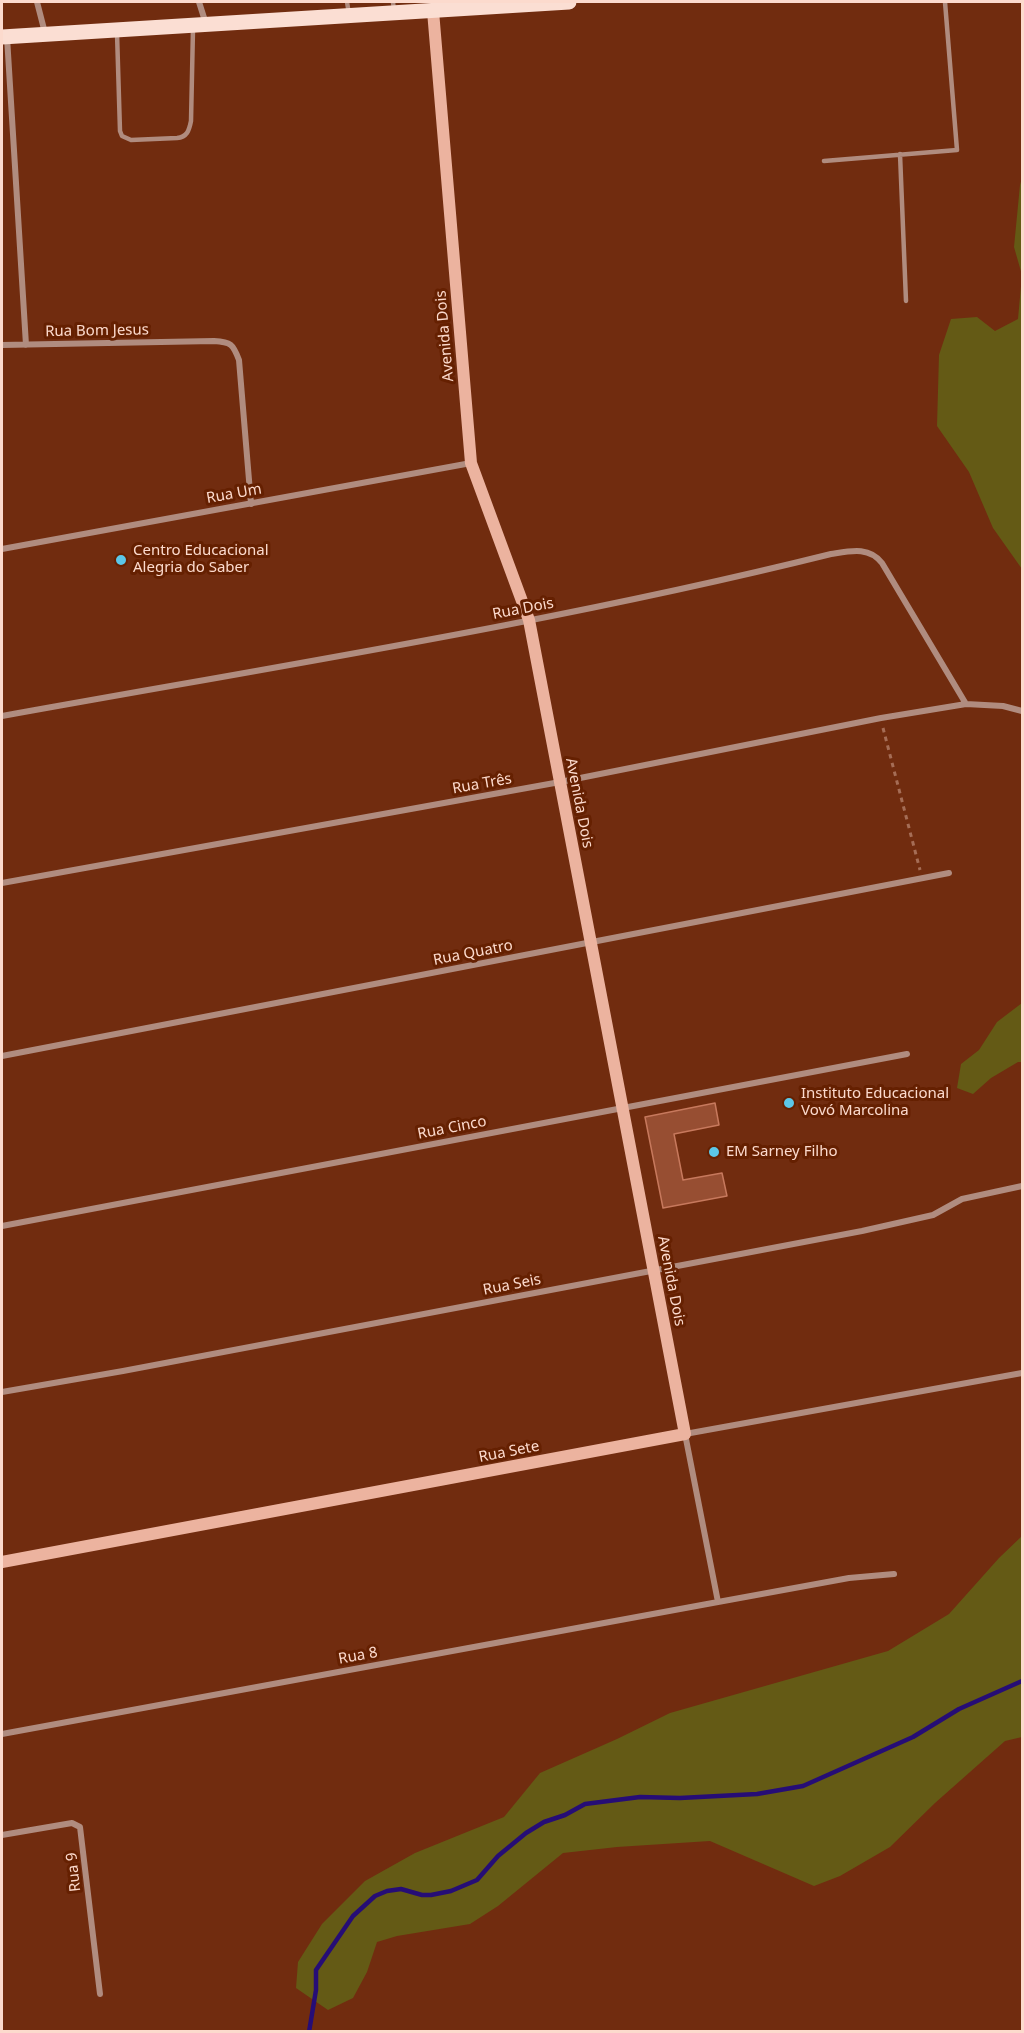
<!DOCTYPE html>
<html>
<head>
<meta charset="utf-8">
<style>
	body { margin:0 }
	#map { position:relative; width:1024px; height:2033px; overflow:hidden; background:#712c0f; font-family:"Noto Sans",sans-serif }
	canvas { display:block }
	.frame { position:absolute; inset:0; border:3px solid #fcdacd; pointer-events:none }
</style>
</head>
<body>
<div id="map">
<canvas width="1024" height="2033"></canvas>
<div class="frame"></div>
</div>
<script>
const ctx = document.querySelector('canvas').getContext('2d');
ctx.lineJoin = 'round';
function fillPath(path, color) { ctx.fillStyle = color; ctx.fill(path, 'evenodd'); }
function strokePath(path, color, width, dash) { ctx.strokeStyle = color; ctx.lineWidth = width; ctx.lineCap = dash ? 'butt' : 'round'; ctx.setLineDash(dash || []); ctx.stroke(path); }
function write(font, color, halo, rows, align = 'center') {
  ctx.font = font + ' "Noto Sans",sans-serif'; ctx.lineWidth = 6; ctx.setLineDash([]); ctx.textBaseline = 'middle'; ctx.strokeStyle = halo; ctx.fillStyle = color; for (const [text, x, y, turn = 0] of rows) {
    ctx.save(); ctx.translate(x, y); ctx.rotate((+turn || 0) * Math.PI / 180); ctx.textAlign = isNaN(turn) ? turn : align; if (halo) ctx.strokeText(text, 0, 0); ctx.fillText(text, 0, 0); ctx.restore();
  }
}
fillPath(new Path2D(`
	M1022,178V569L993,528L969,472L937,426L939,355L951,319L977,317L995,331L1018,319L1022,275L1014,247L1020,185Z
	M1022,1003V1062H1018L991,1078L973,1094L957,1088L961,1064L979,1050L997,1022Z
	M1022,1536V1737L1005,1741L935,1803L890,1847L840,1876L814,1886L710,1841L617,1847L563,1853L498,1906L470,1924L397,1936L377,1942L367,1972L353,1998L328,2010L296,1988L298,1962L322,1924L365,1881L415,1853L504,1817L540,1773L617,1739L670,1713L888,1651L949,1614L999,1558Z`), '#645a15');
strokePath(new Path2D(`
	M309,2032L316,1990V1970L353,1916L375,1896L387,1891L401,1889L422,1895H431L451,1891L477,1880L498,1856L526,1833L544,1822L565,1815L585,1804L640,1797L680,1798L757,1794L803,1786L913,1737L959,1709L1022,1681`), '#260d76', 4.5);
const building = new Path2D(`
	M715,1103L719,1125L674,1134L683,1180L722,1173L727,1196L663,1208L645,1117Z`);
fillPath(building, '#974e32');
strokePath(building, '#c7795d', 1.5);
strokePath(new Path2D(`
	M883,728L920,870`), '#a56d56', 3, [4.5, 4.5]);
strokePath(new Path2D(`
	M347,2L349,14
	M393,2L394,11
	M117,33L120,131L122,136L131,140L177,138C187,137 189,131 191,121L193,29
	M900,154L906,301
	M824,161L957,150L945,2`), '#b08c7f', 4.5);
strokePath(new Path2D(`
	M37,2L45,33
	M199,2L206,24
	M7,37L26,345
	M2,345L214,341C231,342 233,344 239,360L251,504
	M2,549L471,463
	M2,716C278,666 558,622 831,554C850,551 869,546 882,563L966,704
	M2,883L560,782L881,718L966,704L1003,706L1022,711
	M2,1056L949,873
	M2,1226L907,1054
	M2,1392L123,1371L862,1231L933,1215L962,1199L1022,1186
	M718,1602L685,1434L1022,1373
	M2,1734L718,1602L849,1578L894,1574
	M2,1835L72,1823L80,1827L100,1994`), '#b08c7f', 6);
strokePath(new Path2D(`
	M2,1562L685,1434L529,620L471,463L433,11`), '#ecb39f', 12);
strokePath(new Path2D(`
	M2,37L569,2`), '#fbded3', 15);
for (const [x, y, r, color] of [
	[121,560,6,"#5cc7e8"],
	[789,1103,6,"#5cc7e8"],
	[714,1152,6,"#5cc7e8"]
]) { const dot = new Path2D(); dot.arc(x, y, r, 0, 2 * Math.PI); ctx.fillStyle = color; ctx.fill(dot); strokePath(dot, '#652001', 2); }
write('15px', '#fcdacd', '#652001', [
	["Rua Bom Jesus",97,331,-1],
	["Avenida Dois",445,336,-95],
	["Rua Um",234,494,-10],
	["Rua Dois",523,609,-11],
	["Rua Três",482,784,-10],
	["Avenida Dois",579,803,79],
	["Rua Quatro",473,953,-11],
	["Rua Cinco",452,1128,-11],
	["Avenida Dois",671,1281,79],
	["Rua Seis",512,1285,-11],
	["Rua Sete",509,1452,-11],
	["Rua 8",358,1656,-10],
	["Rua 9",74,1872,-96]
]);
write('15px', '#fcdacd', '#652001', [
	["Centro Educacional",133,551],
	["Alegria do Saber",133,568],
	["Instituto Educacional",801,1094],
	["Vovó Marcolina",801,1111],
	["EM Sarney Filho",726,1152]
], 'left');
</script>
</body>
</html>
